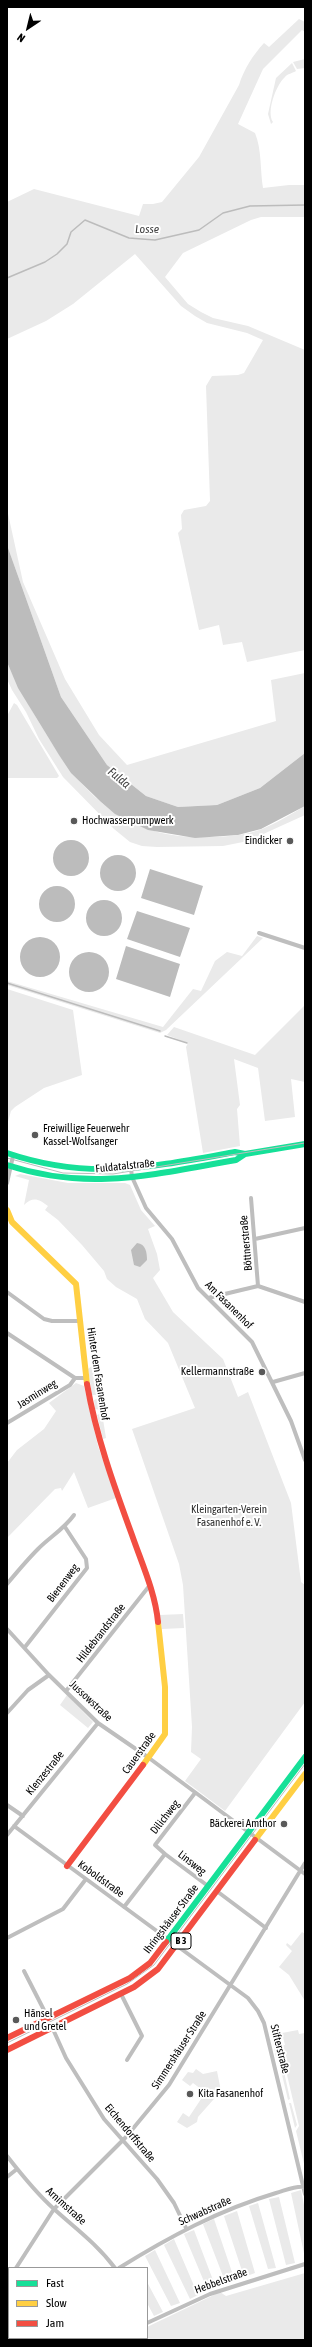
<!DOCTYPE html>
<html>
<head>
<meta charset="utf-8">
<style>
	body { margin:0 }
	#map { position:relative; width:312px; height:2347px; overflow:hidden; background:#fff; font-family:"Asap Condensed",sans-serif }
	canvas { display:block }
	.frame { position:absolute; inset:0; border:8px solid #000; pointer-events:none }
	.legend { position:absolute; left:8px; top:2267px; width:140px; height:72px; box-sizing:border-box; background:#fff; border:1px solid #999; margin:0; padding:5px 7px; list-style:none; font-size:12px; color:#000 }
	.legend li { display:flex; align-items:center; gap:8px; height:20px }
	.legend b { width:20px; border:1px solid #999 }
	.north { position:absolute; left:8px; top:8px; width:40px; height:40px; -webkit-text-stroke:3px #fff; paint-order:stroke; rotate:215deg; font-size:11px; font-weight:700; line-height:16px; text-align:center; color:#000 }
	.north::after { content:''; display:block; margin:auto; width:14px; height:18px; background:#000; clip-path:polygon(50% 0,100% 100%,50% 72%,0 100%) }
</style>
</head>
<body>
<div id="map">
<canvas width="312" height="2347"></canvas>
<div class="frame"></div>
<ul class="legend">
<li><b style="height:5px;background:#16e098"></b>Fast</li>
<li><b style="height:5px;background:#ffcf43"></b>Slow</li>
<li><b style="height:5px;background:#f24e42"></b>Jam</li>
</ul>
<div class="north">N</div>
</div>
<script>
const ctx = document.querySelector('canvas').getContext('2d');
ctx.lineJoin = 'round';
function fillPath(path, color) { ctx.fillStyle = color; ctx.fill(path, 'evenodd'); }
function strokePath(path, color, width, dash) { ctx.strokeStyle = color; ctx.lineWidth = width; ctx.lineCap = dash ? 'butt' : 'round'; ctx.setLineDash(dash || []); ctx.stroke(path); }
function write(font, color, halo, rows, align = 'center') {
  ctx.font = font + ' "Asap Condensed",sans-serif'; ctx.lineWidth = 4; ctx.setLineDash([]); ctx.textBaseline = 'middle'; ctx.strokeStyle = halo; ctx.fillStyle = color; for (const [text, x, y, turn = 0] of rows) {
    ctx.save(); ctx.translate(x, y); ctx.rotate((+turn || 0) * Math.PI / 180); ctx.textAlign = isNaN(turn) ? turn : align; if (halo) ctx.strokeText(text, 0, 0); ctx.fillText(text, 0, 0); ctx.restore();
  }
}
fillPath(new Path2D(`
	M299,19L305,22V32L302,30L263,69L238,124L255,133C262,150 260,170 263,188L289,185H305V217H261L251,220L183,253L165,277L188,304L201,312L213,318L248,326L305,350V650L247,662L242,642L223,645L219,625L199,630L178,533L182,529L181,515L184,510L206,506L210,501L206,386L212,376L238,375L244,373L263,340L247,333L207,323L195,316L181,306L135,254L73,304L46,321L7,339V202L34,189L139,216L143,204H153L162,202L199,157L239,85C244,69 253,55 264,43L269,47Z
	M305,59V68L297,69L293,62Z
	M292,63L296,71C293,73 287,74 285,77C276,85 266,112 273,122L271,124L268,114L276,78Z
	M7,509L23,582L65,679L99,735L127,765L276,721L271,680L305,673V753L260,788L217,805L178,807L146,796L107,765L61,697L7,545Z
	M7,662C18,687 31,709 45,732C83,795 126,839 205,837C224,837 244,836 262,829C277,823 291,814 305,806V815L248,841L223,846L157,847L142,846L130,842L114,829L63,777L39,739L26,712L12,690L7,679Z
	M14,703L17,705L59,776L57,778H7V716Z
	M257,936L263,938L166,1030L160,1033L7,985V981L163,1027L193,989L201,991L215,961L227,952L242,956Z
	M7,989L73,1010L82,1075L44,1088L15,1107L11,1111L7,1125Z
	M305,1005V1082L291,1079L295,1117L265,1121L258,1068L234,1059L240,1105L237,1109L240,1146L203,1153L186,1047L188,1043L167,1035L174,1027L255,1055Z
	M20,1174L68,1183H125L130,1185L141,1210L155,1226L148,1229L157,1254L160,1270L153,1278L173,1312L223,1359L238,1397L248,1392L291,1503L301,1582L305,1585V1702L225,1811L185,1781L201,1759L191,1752L192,1727L183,1585L179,1564L132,1429L195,1408L168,1343L145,1319L137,1299L116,1287L107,1279L104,1271L82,1245L58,1220L45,1210L48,1206C39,1199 33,1196 24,1205L29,1180L15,1176Z
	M93,1365L99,1395H92L88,1369Z
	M76,1383L84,1386L98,1446L116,1498L88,1508L74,1472L62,1491L61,1488L55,1489L7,1538V1463L17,1450L44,1429L56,1411L49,1403Z
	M99,1398L101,1410L95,1409L94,1400Z
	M102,1413L106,1438L103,1439L97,1415Z
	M183,1614L184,1628L162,1629L160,1615Z
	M67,1695L93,1722L88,1728L60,1705Z
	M302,1932L305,1934V2001L289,1975L279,1967L292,1951L286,1945L287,1943L291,1946Z
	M298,2030L299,2034L305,2033V2168L296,2131L299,2126L284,2062L276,2057L274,2048L285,2045L282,2033Z
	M279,2062L282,2063L290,2099L288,2100Z
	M196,2069L203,2074L217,2071L221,2091L198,2117L197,2122L187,2128L177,2122L183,2113L189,2117L203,2096L201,2089L193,2083L190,2086L182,2080L188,2072L193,2073Z
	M289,2103H291L297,2125L295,2128Z
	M301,2190L305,2210V2258L291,2193Z
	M279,2197L295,2263L286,2265L269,2199Z
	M258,2203L276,2268L268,2269L249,2206Z
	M237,2211L255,2273L244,2277L224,2216Z
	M214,2219L235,2281L226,2284L203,2224Z
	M194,2230L216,2288L208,2291L184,2234Z
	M174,2239L198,2295L190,2299L164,2245Z
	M155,2250L180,2303L171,2306L145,2256Z
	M305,2273V2340H121L125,2338H147V2327L220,2292L226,2296Z
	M147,2282L163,2312L154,2316L147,2303Z`), '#eaeaea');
fillPath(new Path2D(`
	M7,545L61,697L107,765L146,796L178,807L217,805L260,788L305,753V806L261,829L238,835L195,838L148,830L115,814L101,802L71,773L59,755L18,688L7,662Z
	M53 858a18 18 0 1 1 36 0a18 18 0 1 1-36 0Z
	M100 873a18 18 0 1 1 36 0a18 18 0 1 1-36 0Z
	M150,869L203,886L194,915L141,898Z
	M39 904a18 18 0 1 1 36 0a18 18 0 1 1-36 0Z
	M86 918a18 18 0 1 1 36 0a18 18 0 1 1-36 0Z
	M137,911L190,928L180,957L127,939Z
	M20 957a20 20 0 1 1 40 0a20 20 0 1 1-40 0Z
	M126,946L180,964L170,997L116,979Z
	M69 972a20 20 0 1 1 40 0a20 20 0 1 1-40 0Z
	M137,1243C146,1244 147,1253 147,1260L140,1267L134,1265L131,1250Z`), '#bcbcbc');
strokePath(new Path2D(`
	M7,278L45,262L57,254L67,244L71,232L85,220L129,238L155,240L199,230L223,213L250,206L305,205
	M7,983L160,1031
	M165,1036L187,1043`), '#bcbcbc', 1.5);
strokePath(new Path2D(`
	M259,933L305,948
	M131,1169L132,1177L146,1208L172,1239L198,1288L252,1342L291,1421L305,1460
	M7,1183L13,1156
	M251,1198L258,1286
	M255,1239L305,1228
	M7,1292L44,1319L52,1321H79
	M208,1298L258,1286L305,1302
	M7,1333L75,1378H86
	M273,1382L305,1373
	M7,1423L70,1385L75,1378
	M7,1584C17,1572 27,1560 38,1549C50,1537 64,1529 74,1515
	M7,1629L49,1675L98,1723L149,1758L305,1874
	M25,1647L87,1568L86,1559L65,1527
	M66,1691L150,1585
	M7,1713L28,1690L49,1675
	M7,1805L23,1816
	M14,1826L248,1998L258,2011L264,2023L305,2194
	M7,1835L98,1723
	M165,1854L208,1886
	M218,1892L266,1928
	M124,1907L165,1854L155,1845L195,1793
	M7,1938L63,1909L86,1879
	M24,1971L48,2018
	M121,1994L142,2036L127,2060
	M52,2027L66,2058L104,2119L157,2179L174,2203L186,2228
	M7,2156C21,2174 36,2193 54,2209C75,2228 97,2244 115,2268
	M7,2177L17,2169
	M16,2268L54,2209L126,2137L169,2085L305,1863
	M119,2268C169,2237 219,2210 276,2193C284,2191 296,2185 305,2187
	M7,2285L9,2281
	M7,2310L9,2311
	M147,2323L210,2294L305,2264
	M53,2338L56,2340
	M115,2340L118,2338`), '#bebebe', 4);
strokePath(new Path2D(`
	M7,1153C89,1181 152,1167 235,1152L245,1154
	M7,1165C89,1192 154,1174 236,1160L245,1154L305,1144
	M166,1942L305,1757`), '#16e098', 6);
strokePath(new Path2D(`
	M7,1210L12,1222L76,1284L87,1384
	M143,1765L165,1734V1687L158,1622
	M255,1840L305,1774`), '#ffcf43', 6);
strokePath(new Path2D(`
	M87,1384C96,1436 114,1486 132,1535C142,1564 155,1592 158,1622
	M67,1866L143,1765
	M7,2038L130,1978L150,1963L166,1942
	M7,2050L134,1987L158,1969L255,1840`), '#f24e42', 6);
strokePath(new Path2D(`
	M7,1158L63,1173L113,1174L305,1143
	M7,2043L127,1984L154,1965L305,1764`), '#bdbdbd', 1);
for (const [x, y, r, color] of [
	[74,821,4,"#595959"],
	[290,841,4,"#595959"],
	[35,1135,4,"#595959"],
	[262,1372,4,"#595959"],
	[284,1824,4,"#595959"],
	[16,2020,4,"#595959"],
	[190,2094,4,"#595959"]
]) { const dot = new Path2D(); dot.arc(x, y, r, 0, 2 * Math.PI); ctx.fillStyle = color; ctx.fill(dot); strokePath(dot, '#fff', 1.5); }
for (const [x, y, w] of [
	[181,1941,20]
]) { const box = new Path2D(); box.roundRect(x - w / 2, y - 8, w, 16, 3); ctx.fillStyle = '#fff'; ctx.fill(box); strokePath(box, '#000', 1); }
write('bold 10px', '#000', null, [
	["B 3",181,1941]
]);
write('11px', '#000', '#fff', [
	["Hochwasserpumpwerk",82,821],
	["Eindicker",282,841,"right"],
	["Freiwillige Feuerwehr",43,1129],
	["Kassel-Wolfsanger",43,1142],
	["Kellermannstraße",254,1372,"right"],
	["Bäckerei Amthor",276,1824,"right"],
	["Hänsel",24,2014],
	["und Gretel",24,2027],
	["Kita Fasanenhof",198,2094]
], 'left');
write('11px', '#000', '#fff', [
	["Fuldatalstraße",125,1166,-6],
	["Böttnerstraße",246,1243,-95],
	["Am Fasanenhof",229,1305,45],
	["Hinter dem Fasanenhof",98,1374,81],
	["Jasminweg",37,1394,-32],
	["Bienenweg",63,1583,-53],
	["Hildebrandstraße",101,1633,-52],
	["Jussowstraße",91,1701,43],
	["Cauerstraße",139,1753,-54],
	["Klenzestraße",45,1773,-51],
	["Dilichweg",165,1817,-52],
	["Linsweg",192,1863,38],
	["Koboldstraße",101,1879,36],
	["Ihringshäuser Straße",171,1919,-53],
	["Stifterstraße",280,2049,76],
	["Simmershäuser Straße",179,2050,-57],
	["Eichendorffstraße",130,2133,50],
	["Arnimstraße",66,2206,42],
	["Schwabstraße",205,2211,-24],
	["Hebbelstraße",221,2281,-20]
]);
write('11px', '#2f2f2f', '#fff', [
	["Kleingarten-Verein",229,1510],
	["Fasanenhof e. V.",229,1523]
]);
write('italic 12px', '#404040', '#fff', [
	["Losse",147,229],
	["Fulda",119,778,40]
]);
</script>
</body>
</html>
